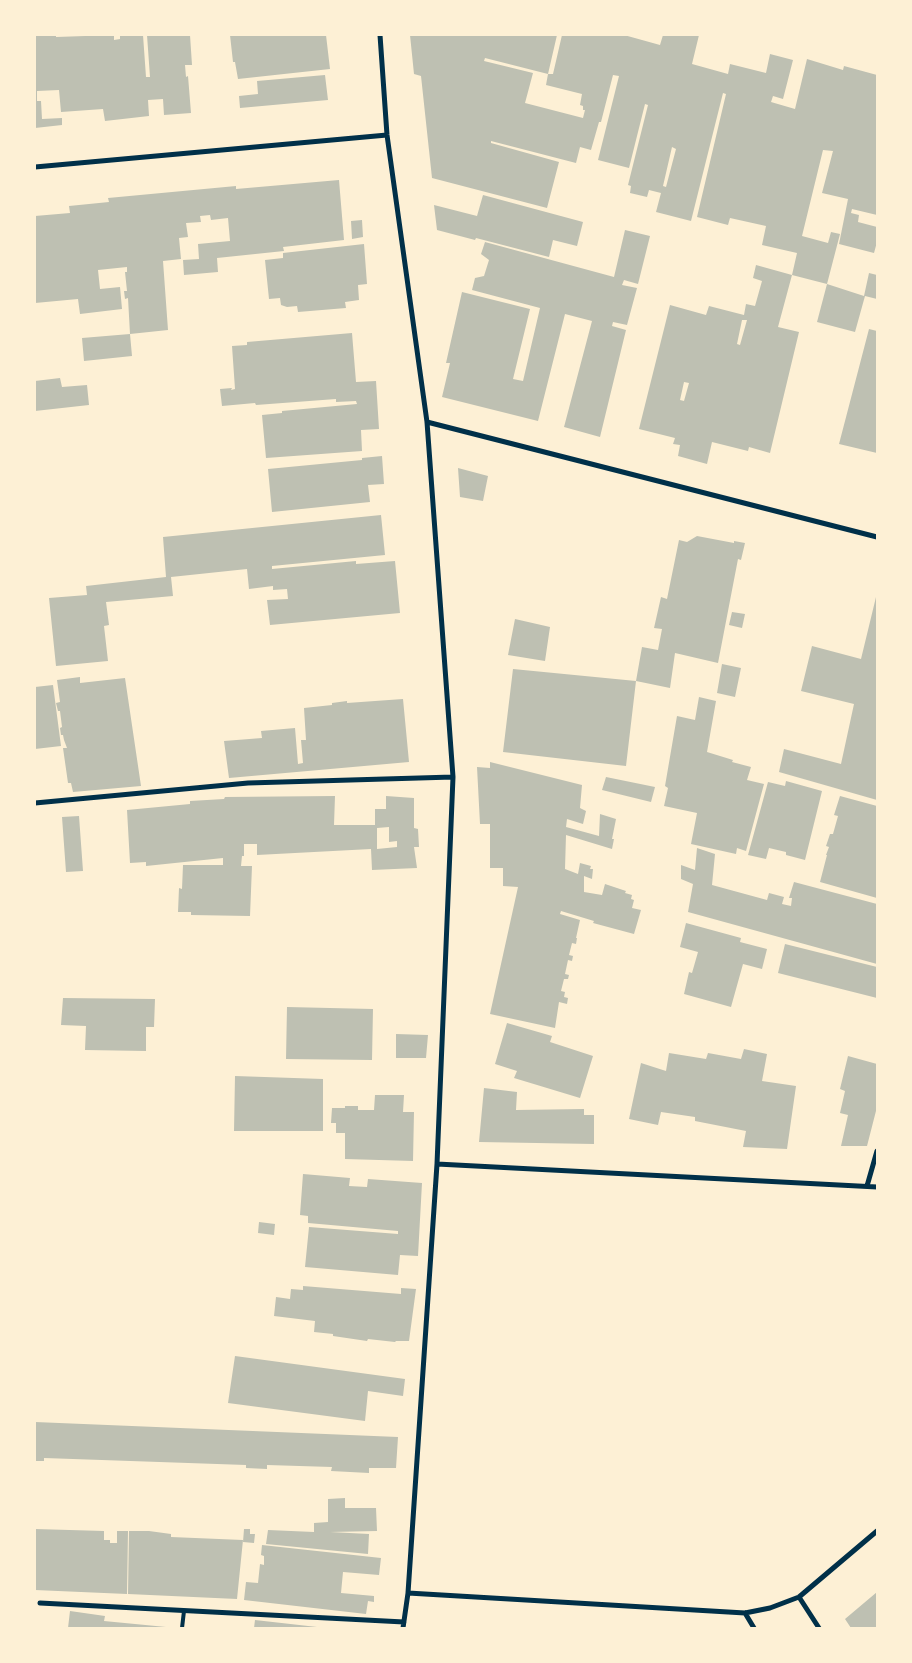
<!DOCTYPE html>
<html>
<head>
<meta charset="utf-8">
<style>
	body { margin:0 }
	#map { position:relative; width:912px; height:1663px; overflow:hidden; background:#fdf0d5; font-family:Arial,sans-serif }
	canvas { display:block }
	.frame { position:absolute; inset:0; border:36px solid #fdf0d5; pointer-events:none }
</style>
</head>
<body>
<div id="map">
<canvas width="912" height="1663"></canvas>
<div class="frame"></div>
</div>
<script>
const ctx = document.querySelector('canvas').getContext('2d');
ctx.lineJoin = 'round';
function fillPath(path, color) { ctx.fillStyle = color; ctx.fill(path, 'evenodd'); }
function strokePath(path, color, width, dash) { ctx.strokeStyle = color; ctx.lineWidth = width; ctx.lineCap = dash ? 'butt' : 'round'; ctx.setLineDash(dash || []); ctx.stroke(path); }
fillPath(new Path2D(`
	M35,35H56V37L114,35V40L120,39V35H143L146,77H150L147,35H190L192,65H185L186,77L188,76L191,113L164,115L163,99L148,100L149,116L105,121L103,109L61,112L59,90L37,91V101H41L42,119L62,118V125L35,128Z
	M230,35H326L330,69L238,79L235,62H233Z
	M410,35H557L548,74H553L562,35H624L660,45L663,35H699L692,64L728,74L730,64L766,73L770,54L793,60L783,99L773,96L771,102L795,109L807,59L843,70L844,66L877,75V215L852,209L851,213L859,215L858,222L877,227V242L874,253L839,244L848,199L822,193L833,151L823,150L802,236L828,243L831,232L840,234L827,284L864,296L869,273L877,275V299L865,296L855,332L817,322L827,284L792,275L797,253L762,245L766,226L730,218L728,225L697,217L726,94L723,93L691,221L656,212L661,193L649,190L647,197L630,193L631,186L628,185L648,105L645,104L629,168L598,160L619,76L613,75L601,122H599L591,150L580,147L576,163L491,141V143L559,162L547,208L432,178L421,76L414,74ZM485,58L548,74L546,85L582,94L580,105L583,106V110H585L583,118L525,103L533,73L484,61ZM672,147L676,149L666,187L663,186Z
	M325,75L328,100L240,108L239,96L258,94L257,81Z
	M339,180L344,240L283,247L284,251L217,258L218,272L184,275L183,260L199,259L198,244L230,241L228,218L211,220L210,215L200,216L201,222L186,223L188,237L179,238L181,259L163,261L168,330L130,334L128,298L125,299L124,291H127L125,272H127V267L98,270L100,289L120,287L122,309L80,314L78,299L35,303V216L70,213L69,206L109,202L108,198L236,186V189Z
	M483,195L583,222L577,246L553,240L549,257L476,238L475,240L437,230L434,205L477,216Z
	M362,220L363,237L352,239L351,221Z
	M625,230L650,236L638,284L624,280L622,285L637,288L627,325L613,322L612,326L626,330L600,437L564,427L592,321L565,314L538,421L442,397L450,363H446L462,292L530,309L513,379L523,381L540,308L472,290L475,278L484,276L489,260L481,254L485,242L614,277Z
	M364,244L367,284L358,285L359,300L345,302L346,308L298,312L297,306L287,307L281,305L280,298L269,299L265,260L283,258V253Z
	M756,265L792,275L778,327L799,332L770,453L749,447L748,451L712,442L707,464L678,456L680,445L673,444L675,438L639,429L670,305L706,315L709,306L744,315L746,304L755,306L762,281L753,278ZM742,320H747L740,345L737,344ZM684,382L689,383L684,401L680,400Z
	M869,329L877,331V453L839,444Z
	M352,333L356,382L376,381L379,429L361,430L362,451L266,458L262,415L282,413V411L357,404L356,401L336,402V399L256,405L255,403L222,406L220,389L232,388L231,390L235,389L232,346L247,345V342Z
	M130,334L132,356L84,361L82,338Z
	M60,378L62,387L87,385L89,405L35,411V381Z
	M382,456L384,484L368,485L370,502L272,512L268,469L362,460V458Z
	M458,468L488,476L483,501L460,497Z
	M381,515L385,555L272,566V569L356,561V564L395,561L400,613L270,625L267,600L288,599L287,589L273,590V586L249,589L247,569L171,577L173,596L106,602L109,625L104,626L108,661L56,666L49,598L87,595L86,586L166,577L163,537Z
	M697,536L734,543V541L745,543L741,560L738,559L718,663L675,653L670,688L636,681L642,647L658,650L662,629L654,628L661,597L667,599L679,540L687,542Z
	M876,597H877V800L779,772L784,749L841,764L854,704L801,691L812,646L861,659Z
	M732,612L745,614L742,628L729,625Z
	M515,619L550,627L545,661L508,655Z
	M722,664L741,668L735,697L717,693Z
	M513,669L636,681L626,766L503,752Z
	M80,677V683L125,678L141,786L73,792L71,783H68L63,748H67L64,740L63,735H61L60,728L62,727L60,711H58L56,703L60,702L57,680Z
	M53,685L61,746L35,749V687Z
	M699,697L716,701L707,752L733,760L732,762L751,767L747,780L764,784L746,851L737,848L736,854L691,844L697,813L664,806L668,788L665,786L677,716L695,720Z
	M403,699L409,762L229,778L224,741L262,738L261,731L295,728L298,764L303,763L301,740H306L304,708L332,705V703L347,701V703Z
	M490,762L582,785L580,808L586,811L583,824L567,819L566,827L599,836L600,814L616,819L612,839H614L612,849L566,835L565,869L578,874L580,863L591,866L590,869H593L592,879L584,876V892L602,895L605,884L626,891L625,893L632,895L631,899L634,900L632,908L641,910L634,934L593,923L594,921L561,911L560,914L580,920L576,938H577L576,944L572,943L569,955L573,956L572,961L568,960L565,974L569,975L568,979H564L561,991L565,992L564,997L568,998L567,1004L559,1002L555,1028L490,1014L518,887L503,886V868H490V824H480L477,767L490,768Z
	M606,777L655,787L651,802L602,790Z
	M786,781L822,791L805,860L786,855V852L769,848L766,859L748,855L768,782L785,786Z
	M335,796L334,825H375V809H386V796L414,798V828L418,829L419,847H414L417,868L372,870L371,849L257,855V844H244V856H242L241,866H252L250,916L191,915V912H178L179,888L182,889L183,865H223V858L146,866V862L130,863L127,810L190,804V801L224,799L225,797ZM389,827V842L397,841V847L377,849V828Z
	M840,796L877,806V898L820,882L827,855H826L829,847L826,846L830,834H833L838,816L834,815Z
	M79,816L83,871L66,872L62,817Z
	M697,848L715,854L712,885L767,900L769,893L784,897L782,904L791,906L792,898H789L794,882L877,904V964L688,912L693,884L681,879V865L695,870Z
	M686,923L741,938L740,942L767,949L762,969L743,964L731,1007L684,994L689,972L692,973L698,952L680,947Z
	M785,944L877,967V998L778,973Z
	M63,998L155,999L154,1027H146V1051L85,1050L86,1026L61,1025Z
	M287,1007L373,1009L372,1060L286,1059Z
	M507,1023L552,1036L550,1042L593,1056L580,1098L514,1078L517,1071L495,1064Z
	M396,1034L428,1035L426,1058H396Z
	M744,1049L767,1054L762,1081L796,1086L787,1149L743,1147L746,1131L695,1121V1117L661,1112L658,1125L629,1119L641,1063L666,1071L669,1053L706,1059L708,1053L741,1059Z
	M848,1056L877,1064V1107L867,1146H841L848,1115L840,1113L845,1091L840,1089Z
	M235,1076L323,1079V1131H234Z
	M484,1088L517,1092L516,1110L584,1109V1115H594V1144L479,1142Z
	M375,1095H404L403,1112H414L413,1161L345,1159V1133H336V1123H331L332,1108H345V1106H358V1110H374Z
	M303,1174L350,1178L349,1186L367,1187L368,1179L422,1183L418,1256L400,1255L398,1275L305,1267L309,1227L398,1234V1231L308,1223V1216L300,1215Z
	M259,1222L275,1224L274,1235L258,1233Z
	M303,1286L401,1294V1288L416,1289L409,1341H396L395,1342L368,1339L367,1341L333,1336V1334L314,1332L315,1321L274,1316L276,1297L290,1299L291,1289L303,1290Z
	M235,1356L405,1379L403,1396L368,1391L365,1421L228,1403Z
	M35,1422L398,1437L396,1468H369V1473L331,1471L332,1467L267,1465V1469L246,1468V1465L44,1458V1461H35Z
	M345,1498V1508H376L377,1531L330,1532L369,1534L368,1554L266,1544L268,1530L314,1532V1523L328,1522V1499Z
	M35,1529L104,1531V1540H110V1543H117V1531H128L127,1594L35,1590Z
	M244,1529H250V1534H255L254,1543L243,1542Z
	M129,1531H149L171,1534V1537L243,1540L237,1599L128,1594Z
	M262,1545L381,1558L379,1575L343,1572L341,1593L374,1596V1602L368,1601L366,1614L244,1600L246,1582L258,1583L260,1564L264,1565V1556L261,1555Z
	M877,1592V1628H851L845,1619Z
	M70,1611L105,1616L104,1621L166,1627V1628H68Z
	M255,1620L317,1627V1628H254Z`), '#bec0b2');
strokePath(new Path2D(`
	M182,1628L184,1611`), '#003049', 4);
strokePath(new Path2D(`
	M380,35L387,135L427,422L453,777L437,1164L408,1593L403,1628
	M35,167L387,135
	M427,422L877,537
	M35,803L248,783L453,777
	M437,1164L877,1187
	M867,1186L877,1151
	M408,1593L745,1613L770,1608L799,1597L877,1531
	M799,1597L819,1628
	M40,1603L404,1622
	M745,1613L754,1628`), '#003049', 5);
</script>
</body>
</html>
